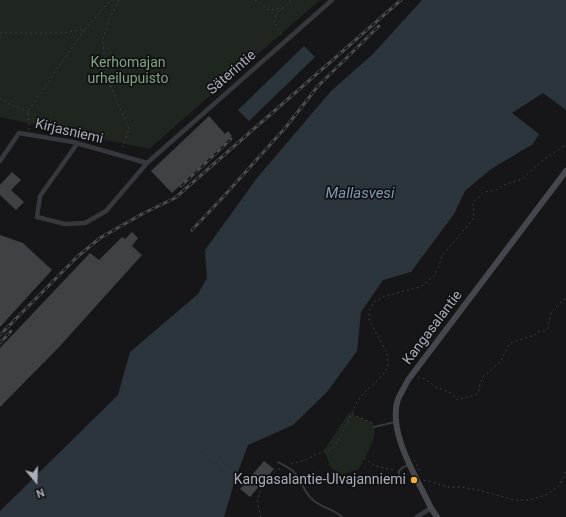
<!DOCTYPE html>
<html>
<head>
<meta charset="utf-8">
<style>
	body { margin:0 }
	#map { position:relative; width:566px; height:517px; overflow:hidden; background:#161618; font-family:Roboto,sans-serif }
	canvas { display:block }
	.north { position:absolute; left:16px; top:461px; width:40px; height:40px; -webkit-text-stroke:3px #111113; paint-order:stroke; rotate:161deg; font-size:11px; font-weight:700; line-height:16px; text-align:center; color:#a8adb8 }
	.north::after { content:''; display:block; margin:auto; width:14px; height:18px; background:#a8adb8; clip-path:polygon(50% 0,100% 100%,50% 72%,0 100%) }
</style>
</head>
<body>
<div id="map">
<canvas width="566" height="517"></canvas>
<div class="north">N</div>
</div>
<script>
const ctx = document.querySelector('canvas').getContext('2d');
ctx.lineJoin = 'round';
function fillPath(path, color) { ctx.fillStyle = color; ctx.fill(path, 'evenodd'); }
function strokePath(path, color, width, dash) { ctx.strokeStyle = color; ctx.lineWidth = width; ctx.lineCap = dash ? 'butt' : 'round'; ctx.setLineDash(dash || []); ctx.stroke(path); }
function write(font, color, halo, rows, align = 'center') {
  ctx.font = font + ' Roboto,sans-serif'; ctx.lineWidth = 3.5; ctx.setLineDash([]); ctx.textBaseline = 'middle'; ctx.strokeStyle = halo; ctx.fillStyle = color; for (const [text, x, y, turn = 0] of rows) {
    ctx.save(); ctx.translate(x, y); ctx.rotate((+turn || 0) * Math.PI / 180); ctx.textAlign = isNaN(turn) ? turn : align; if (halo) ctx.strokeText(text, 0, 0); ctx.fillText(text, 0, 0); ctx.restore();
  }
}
fillPath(new Path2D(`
	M0,0H320L149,149L0,117Z
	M349,413L373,423C379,438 365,456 359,469L341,475L331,468L324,450Z`), '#1e261f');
fillPath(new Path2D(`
	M422,0H566V110L543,93L512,113L539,134L533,144L491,169L465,191L454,214L411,272L383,280L361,312L357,351L327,392L293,425L248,445L235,480L224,517H0V511L118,395L130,352L198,294L207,278L205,250L257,178L331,91L373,54Z
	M304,46L315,57L249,121L238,110Z`), '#2c353c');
fillPath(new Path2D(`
	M209,116L225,134L228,131L232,136L172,193L151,171Z
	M12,172L21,180L11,190L24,202L16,210L0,195V185Z
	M132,232L138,238L132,246L142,255L60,346L0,407V348L90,253L99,260L122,237L125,239Z
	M0,235L23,243L52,270L0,327Z
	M264,461L274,469L250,497L240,489Z`), '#404145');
strokePath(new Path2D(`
	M119,0L110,18L103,39L105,73L129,129L121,151
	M255,0L269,10L283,8L292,0
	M283,8L276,14L274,22L283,37
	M0,33H63L85,29L111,0
	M0,38V33
	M0,98L9,104L28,111
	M29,130L28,111L85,29
	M418,377L425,379L436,387L451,393L458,400C465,397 472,397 478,393L479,387L483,377L500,362L508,346L512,342L535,335L537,332L545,331L548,328L551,312L566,297
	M352,414L373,423
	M207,452L237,477
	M364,458L375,466L395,470
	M414,460L421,473
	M291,464L306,460L316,454L328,451L335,445L342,434L357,402L364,393L383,375L388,365L387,353L369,320V311L374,302L385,296L420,287L434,276L439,266L442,256L474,218L473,202L485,192L496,190L504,185L522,179L542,161L566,144
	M424,481L426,480L447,487H462L482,491L515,500H529L546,495L559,486L566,471
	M261,517C259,511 257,504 258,498C258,490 274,471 281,468`), '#3d3f44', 1, [2, 3]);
strokePath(new Path2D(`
	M374,427L395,422
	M278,462C283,465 290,468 294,472C302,481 304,493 313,500C322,508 334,509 342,517
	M399,480V471L403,467L409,465`), '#37383d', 2);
strokePath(new Path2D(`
	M77,144L40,196L37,217L65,224L85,223L106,211L147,163L332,0
	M0,161L19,133L73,142L147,163
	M417,517L431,508`), '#37383d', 4.5);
strokePath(new Path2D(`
	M437,517L431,508C417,478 387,432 398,399C401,393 405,386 408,380L566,171`), '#45474d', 6);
const rail = new Path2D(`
	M181,186L231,139
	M192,230L224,196L286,127L318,86L379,26
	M0,335L77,257L100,238L142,214L175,198L401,0
	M0,343L11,331`);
strokePath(rail, '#4a4c52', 3);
strokePath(rail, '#111113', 1.5, [4.5]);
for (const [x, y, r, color] of [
	[414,480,4,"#f2b134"]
]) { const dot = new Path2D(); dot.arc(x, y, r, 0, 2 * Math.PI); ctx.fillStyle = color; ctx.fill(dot); strokePath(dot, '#111113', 1.5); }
write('14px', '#7fa381', '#111113', [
	["Kerhomajan",128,63],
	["urheilupuisto",128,79]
]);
write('14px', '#a8adb8', '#111113', [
	["Säterintie",232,73,-41],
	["Kirjasniemi",69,132,13],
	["Kangasalantie",433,328,-53]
]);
write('14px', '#a8adb8', '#111113', [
	["Kangasalantie-Ulvajanniemi",406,480]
], 'right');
write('italic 15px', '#7f9bb3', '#111113', [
	["Mallasvesi",360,194]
]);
</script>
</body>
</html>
